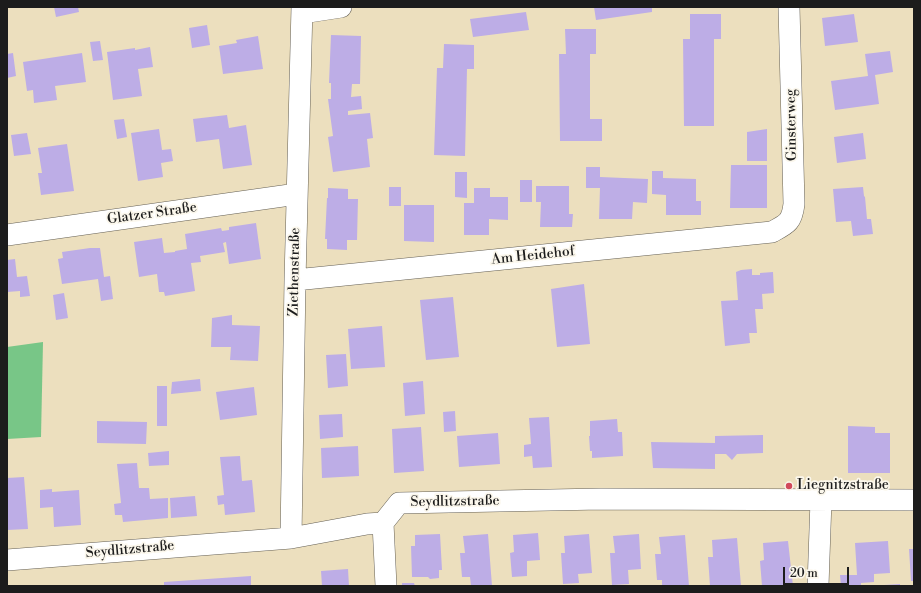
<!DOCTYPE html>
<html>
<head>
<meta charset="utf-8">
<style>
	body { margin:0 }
	#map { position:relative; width:921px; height:593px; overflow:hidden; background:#ecdfbe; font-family:"Libre Bodoni",serif }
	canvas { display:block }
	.frame { position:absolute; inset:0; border:8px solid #1c1c1c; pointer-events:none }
	.scale { position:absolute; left:783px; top:567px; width:66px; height:18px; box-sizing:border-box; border:2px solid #1c1c1c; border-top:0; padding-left:5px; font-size:12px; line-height:14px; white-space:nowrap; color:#1c1c1c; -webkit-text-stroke:3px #fbf7ec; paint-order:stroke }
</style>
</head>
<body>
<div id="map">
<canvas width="921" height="593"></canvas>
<div class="frame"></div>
<div class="scale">20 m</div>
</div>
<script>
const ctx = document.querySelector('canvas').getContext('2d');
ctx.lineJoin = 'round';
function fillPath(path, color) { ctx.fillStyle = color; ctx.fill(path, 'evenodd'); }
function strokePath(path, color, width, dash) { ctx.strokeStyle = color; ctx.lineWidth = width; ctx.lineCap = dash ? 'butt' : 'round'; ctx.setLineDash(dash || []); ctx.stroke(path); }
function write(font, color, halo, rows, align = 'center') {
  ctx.font = font + ' "Libre Bodoni",serif'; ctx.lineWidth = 3.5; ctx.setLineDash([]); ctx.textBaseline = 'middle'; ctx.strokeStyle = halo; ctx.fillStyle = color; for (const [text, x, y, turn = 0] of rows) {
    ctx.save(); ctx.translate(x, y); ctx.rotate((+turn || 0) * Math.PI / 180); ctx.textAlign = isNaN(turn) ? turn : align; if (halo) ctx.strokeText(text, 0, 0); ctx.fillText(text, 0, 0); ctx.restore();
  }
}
fillPath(new Path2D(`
	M43,342L41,437L7,439V347Z`), '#78c687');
fillPath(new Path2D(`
	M54,7H78L79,12L56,17Z
	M594,7H652V12L596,20Z
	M526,12L529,30L473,37L470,19Z
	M690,14H721V39H714V126H684L683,39H690Z
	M854,14L858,42L825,46L822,18Z
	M207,25L210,45L192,48L189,28Z
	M565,29H596V54H590V119H602V141H560L559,54H566Z
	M331,35L361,36L360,84H352L351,97L361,96L362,109L348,111V115L370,113L373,138L367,139L370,167L333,172L328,137L333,136L328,99H331V83H329Z
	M258,36L263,69L223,74L219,46L237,43L236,40Z
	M100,41L103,60L93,61L90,42Z
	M444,44L474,45V69H467L465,156L434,155L437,68H443Z
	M150,47L153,67L138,69L142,96L113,100L107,52L135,48V50Z
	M890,51L893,72L875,75L879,104L835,110L831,81L868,76L865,54Z
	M13,53L16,76L7,78V54Z
	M82,53L86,82L55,86L57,100L34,103L33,90L27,91L23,62Z
	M227,115L229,128L246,125L252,165L223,169L219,139L196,142L193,119Z
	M124,119L127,137L117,139L114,120Z
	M159,129L162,150L171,149L173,161L161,163L163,177L138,181L131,133Z
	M767,129V161H747V132Z
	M27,133L31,154L14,156L11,135Z
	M863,133L866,159L837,163L834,137Z
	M67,144L74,191L41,195L38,173H42L38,148Z
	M731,165H767V208H730Z
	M586,167H600V177L648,179L647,203L633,202L632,219H599L600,188H586Z
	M652,171H663V178L696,179V201H701V215H666V195L652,194Z
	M455,172H467V198L455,197Z
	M520,180H532V202H520Z
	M536,186H569V214H573L572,227H540L541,202H536Z
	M389,187H401V206H389Z
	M863,187L864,196L865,197L867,219H871L873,234L853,236L851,221L836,222L833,189Z
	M328,188L348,189V199H358L357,240H347V250L327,249V239H325L327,198H328Z
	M474,188H490V197H508V220L489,219V235H464V203H474Z
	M404,205H434V242L404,241Z
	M256,223L261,259L229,264L226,242L223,243L225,252L200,256L201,262L191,263L195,291L165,296L164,292H159L157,274L139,277L134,242L162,238L164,253L175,252V251L187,249L185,234L221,228L222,231L229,230V227Z
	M90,248H100L104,277L110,276L113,299L101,301L98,279L62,284L58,259L63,258L62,252Z
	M15,259L17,277L27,276L30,296L20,297V291L7,292V260Z
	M752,269V275H760V273L773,272L774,293L762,294L763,309H755L757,333H749L750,343L725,346L721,301L738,300L736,272L741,270Z
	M584,284L590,344L557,347L551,289Z
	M64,293L68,318L56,320L53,295Z
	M453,297L459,357L426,360L420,300Z
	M232,315V325L260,326L258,361L230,360L231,347H211L212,318Z
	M382,326L385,367L351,369L348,329Z
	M346,354L348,386L328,388L326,355Z
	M200,379L201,391L171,394L172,382Z
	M423,381L425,414L405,416L403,383Z
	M157,386H167V426H157Z
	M254,387L257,415L220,420L216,392Z
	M455,411L456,431L444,432L443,412Z
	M342,414L343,437L320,439L319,415Z
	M549,417L552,467L533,468L532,456L524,457V445L531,444L529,418Z
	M617,419L618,432H622L623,456L592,458V451H590L589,436H590V421Z
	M97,421L147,422L146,444L97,443Z
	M848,426L875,427V433H890V473H848Z
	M421,427L424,471L394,473L392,429Z
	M498,433L500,464L459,467L457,436Z
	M763,435V453L737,454L732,460L726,454H715V469L653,468L651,442L715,443V436Z
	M358,446L359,476L322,478L321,448Z
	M169,451V465L149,466L148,453Z
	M240,456L242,481L252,480L255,512L225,515L224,504L218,505L217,496L224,495L220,457Z
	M137,463L139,488H149L150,499L168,498V518L123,522L122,515H115L114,504L121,503L117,464Z
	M24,477L28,529L7,530V478Z
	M52,489V492L79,490L81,525L54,527L53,507L40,508V490Z
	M195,496L197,516L171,518L170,498Z
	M538,533L540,560L527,561V576L512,577L510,553L514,552L513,535Z
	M440,534L442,570H439V578L430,579L428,577H412L411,546H415V535Z
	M488,534L492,586H471L470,577H462L460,553H465L463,536Z
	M589,534L592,573L578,574L579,583L563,584L561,553H565L564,536Z
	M639,534L641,569L628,570L629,584L612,585L610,553H615L613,536Z
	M685,535L689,586H662V580H657L655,554H661L659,537Z
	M737,538L741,586H710L708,557H713L712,540Z
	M788,541L793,586H762L760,561L764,560L763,543Z
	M888,541L890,573L874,574V582L861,583V586H841L840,575H857L855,543Z
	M909,549H914V581H911Z
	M348,569L349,586H322L321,571Z
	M251,576V586H164V582Z
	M402,583H414L415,586H402Z
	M900,584V586H885L884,585Z`), '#bdade6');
const street = new Path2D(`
	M302,13L341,7
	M7,235L297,194
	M295,280L772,232C787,224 792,222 794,204L789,7
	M383,523L386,586
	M291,538L295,280L302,7
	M7,560L291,538L367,524L383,523L399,503L601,499L914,500
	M818,586L821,500`);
strokePath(street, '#656055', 22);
strokePath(street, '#fff', 21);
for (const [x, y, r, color] of [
	[789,486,4,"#d1495b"]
]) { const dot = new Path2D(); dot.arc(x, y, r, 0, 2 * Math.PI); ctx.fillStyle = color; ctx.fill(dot); strokePath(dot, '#fbf7ec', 1.5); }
write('14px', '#1c1c1c', '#fbf7ec', [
	["Ginsterweg",792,125,-91],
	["Glatzer Straße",152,214,-8],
	["Am Heidehof",533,256,-6],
	["Ziethenstraße",295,272,-89],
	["Seydlitzstraße",455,502,-1],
	["Seydlitzstraße",130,550,-5]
]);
write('14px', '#1c1c1c', '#fbf7ec', [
	["Liegnitzstraße",797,486]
], 'left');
</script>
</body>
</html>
